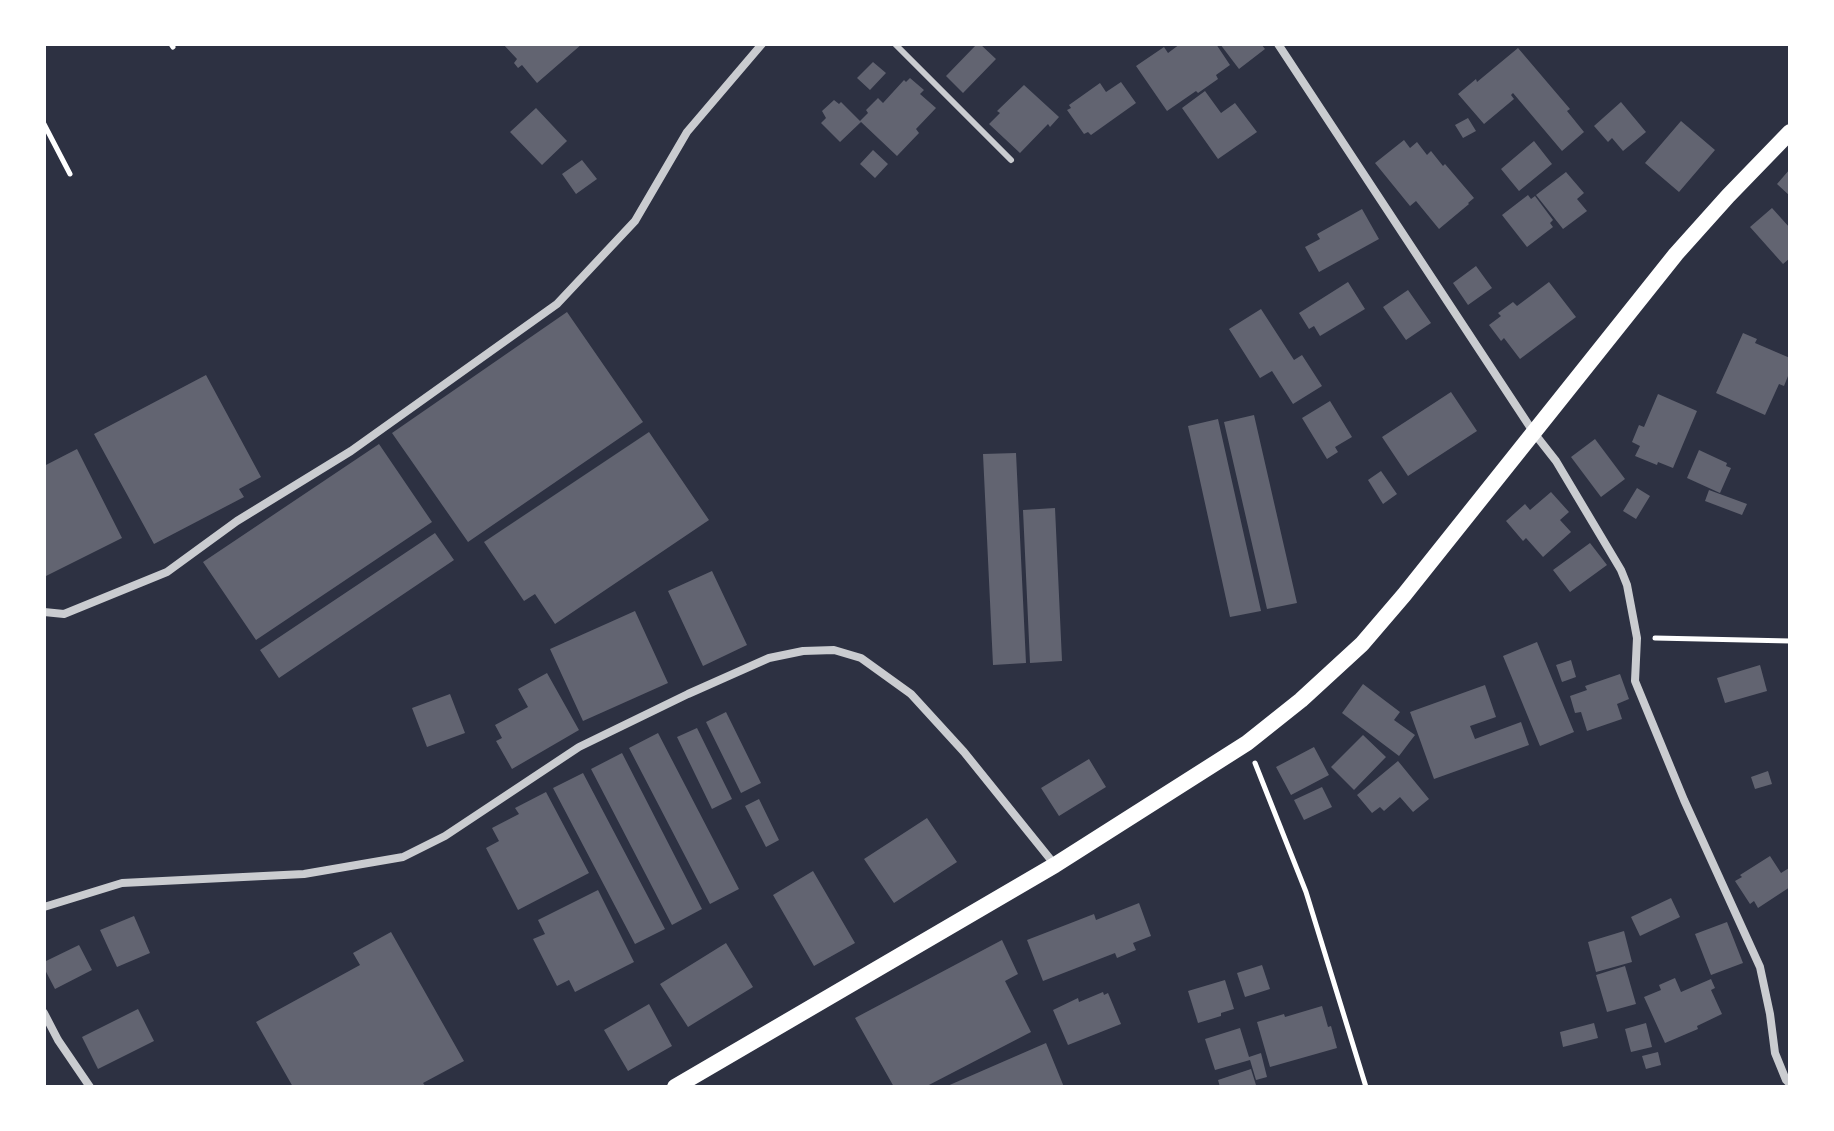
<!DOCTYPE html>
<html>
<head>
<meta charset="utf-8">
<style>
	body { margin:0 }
	#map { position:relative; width:1834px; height:1131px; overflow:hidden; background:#2d3142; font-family:Mulish,sans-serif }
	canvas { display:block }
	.frame { position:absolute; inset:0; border:46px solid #fff; pointer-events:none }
</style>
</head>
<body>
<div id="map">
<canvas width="1834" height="1131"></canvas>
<div class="frame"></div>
</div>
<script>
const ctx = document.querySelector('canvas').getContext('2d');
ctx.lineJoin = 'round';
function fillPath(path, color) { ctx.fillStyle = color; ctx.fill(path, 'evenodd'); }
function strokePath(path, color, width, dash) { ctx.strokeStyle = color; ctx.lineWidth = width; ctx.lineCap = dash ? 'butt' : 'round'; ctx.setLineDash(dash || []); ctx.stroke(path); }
fillPath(new Path2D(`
	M503,44H582L537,83L522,65L518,68L514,63L517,59Z
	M977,44H980L996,59L963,93L946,76Z
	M1180,44H1210L1211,46L1216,44L1230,65L1216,75L1218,79L1198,93L1196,91L1167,111L1136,66L1164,47L1168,53Z
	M1220,44H1261L1265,49L1239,69Z
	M1518,48L1570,109L1567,111L1584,132L1562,151L1513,93L1511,95L1514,99L1484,124L1458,94L1476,79L1477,82Z
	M873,62L886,73L870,90L857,78Z
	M910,78L924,90L920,94L936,108L916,129L919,133L897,156L860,121L868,113L866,110L878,98L883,103L904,80L906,82Z
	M1121,82L1136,103L1091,135L1088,132L1084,134L1067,110L1071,108L1069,105L1100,83L1106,92Z
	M1024,85L1059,117L1050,127L1048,124L1020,153L989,124L1000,113L997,111Z
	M1205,91L1221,113L1235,103L1257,132L1218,159L1182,108Z
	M834,100L839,104L841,102L861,122L840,142L821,123L826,118L822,111Z
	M1621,102L1646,132L1623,151L1612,138L1608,142L1594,126Z
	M536,108L567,141L542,165L510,132Z
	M1468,118L1476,131L1463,138L1455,125Z
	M1681,121L1715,150L1679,192L1645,163Z
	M1404,140L1410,148L1417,142L1427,155L1431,151L1443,166L1445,164L1474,198L1468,203L1469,204L1439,229L1416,201L1410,206L1375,163Z
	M1534,141L1552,164L1519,191L1501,169Z
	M873,150L888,164L875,178L860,164Z
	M582,160L597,179L576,194L562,174Z
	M1790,169V196L1777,184Z
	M1566,172L1584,193L1577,199L1587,211L1563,229L1536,195Z
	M1528,195L1531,199L1535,196L1553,220L1550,223L1553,227L1527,247L1502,215Z
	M1772,208L1790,228V258L1783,264L1750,227Z
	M1362,209L1379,239L1319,272L1305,247L1320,239L1317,234Z
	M1476,266L1492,288L1468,305L1453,283Z
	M1348,282L1365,309L1320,336L1314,326L1309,329L1299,313Z
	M1549,282L1576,317L1520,359L1504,338L1501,341L1489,325L1501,316L1498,313L1513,302L1517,306Z
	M1408,290L1431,323L1406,340L1383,307Z
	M1261,309L1294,360L1302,355L1322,386L1293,404L1272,371L1260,378L1229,329Z
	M567,312L643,422L468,542L392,433Z
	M1743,333L1757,339L1755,343L1790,358V371L1784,386L1779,384L1765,415L1716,393Z
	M206,375L261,477L239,489L244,497L154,544L94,434Z
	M1451,392L1477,431L1408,476L1382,437Z
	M1658,394L1697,411L1673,468L1658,462L1657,465L1635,456L1640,446L1632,442L1639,425L1644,427Z
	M1330,401L1352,437L1335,447L1338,452L1327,459L1302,418Z
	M1254,415L1297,603L1267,609L1224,422Z
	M1218,419L1261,611L1230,617L1188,426Z
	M649,432L709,520L555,624L535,594L524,601L484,542Z
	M1595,439L1625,479L1601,497L1571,457Z
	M379,444L432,522L256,640L203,562Z
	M77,449L122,538L44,577V466Z
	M1699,450L1727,463L1726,466L1731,468L1720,493L1687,478Z
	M1016,453L1026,663L993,665L983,454Z
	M1381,471L1397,494L1383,504L1368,480Z
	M1637,488L1650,496L1636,519L1623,511Z
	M1709,490L1747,504L1742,515L1705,501Z
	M1551,492L1569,512L1560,520L1571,532L1543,557L1526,538L1523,541L1506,521L1525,504L1530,510Z
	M1055,508L1062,661L1030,663L1023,510Z
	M435,533L454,560L279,678L260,650Z
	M1590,543L1607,565L1570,592L1553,570Z
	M712,571L747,645L703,666L668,591Z
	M635,611L668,683L583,721L550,649Z
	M1537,642L1574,732L1540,746L1503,656Z
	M1571,660L1576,677L1562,682L1556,665Z
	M1760,665L1767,691L1725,703L1717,678Z
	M547,673L579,730L512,769L496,741L502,738L495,725L528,707L518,689Z
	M1620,674L1629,699L1617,704L1622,719L1587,731L1581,712L1575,713L1570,696L1587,690L1585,686Z
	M1363,684L1400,712L1394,720L1415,735L1399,756L1342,713Z
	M1485,685L1496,717L1470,726L1475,739L1521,722L1529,745L1434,779L1410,712Z
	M450,694L465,733L427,747L412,708Z
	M726,712L761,783L741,793L706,722Z
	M697,728L732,799L712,809L677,737Z
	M658,733L739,889L710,904L629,748Z
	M1363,735L1386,757L1354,790L1331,767Z
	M1314,747L1329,775L1291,795L1276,767Z
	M622,753L702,909L672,925L591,769Z
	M1089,759L1106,787L1059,816L1041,788Z
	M1398,761L1429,799L1413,812L1400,797L1384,811L1380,807L1372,813L1357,795Z
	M1768,771L1772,784L1755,789L1751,777Z
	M583,773L665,929L635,944L553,788Z
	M1322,787L1332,807L1304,820L1294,800Z
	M546,792L589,873L518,910L486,848L499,841L492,828L519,814L515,808Z
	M759,799L779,840L766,847L745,806Z
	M927,818L957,862L894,903L864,859Z
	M1770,856L1781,873L1789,868L1790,870V887L1758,908L1754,901L1750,904L1735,881L1742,877L1740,875Z
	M813,871L855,943L814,966L773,895Z
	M598,890L634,962L575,992L569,980L557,986L533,939L545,934L538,920Z
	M1671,898L1680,917L1640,936L1631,917Z
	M1139,903L1151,936L1133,943L1136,950L1117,958L1115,953L1043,981L1027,940L1094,914L1096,920Z
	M134,916L150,953L117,967L100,930Z
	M1727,922L1743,963L1711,975L1695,934Z
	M1624,931L1632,962L1596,972L1588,942Z
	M391,932L464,1061L423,1083L426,1087H293L256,1022L360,965L353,953Z
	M1002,940L1018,974L1005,981L1031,1032L925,1087H894L855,1018Z
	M726,943L753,987L688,1027L660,984Z
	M79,945L92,970L55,989L44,968V962Z
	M1262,965L1270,989L1245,997L1237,973Z
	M1625,966L1636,1004L1607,1012L1596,975Z
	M1675,978L1681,992L1711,979L1715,988L1711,990L1722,1014L1697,1026L1698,1029L1665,1043L1644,997L1661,990L1659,985Z
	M1225,980L1234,1009L1221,1013V1016L1198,1023L1188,991Z
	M1103,992L1104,995L1108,993L1121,1024L1068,1045L1053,1010L1078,998L1079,1002Z
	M649,1004L672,1046L628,1071L604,1030Z
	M1322,1006L1328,1027L1331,1026L1337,1048L1270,1067L1257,1022L1284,1014L1285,1017Z
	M138,1009L154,1041L98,1069L82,1037Z
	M1594,1023L1598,1038L1563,1047L1560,1032Z
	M1646,1023L1652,1047L1631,1052L1625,1029Z
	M1240,1028L1249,1057L1261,1053L1267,1077L1256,1080L1250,1060L1215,1070L1205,1039Z
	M1046,1043L1064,1087H945Z
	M1658,1052L1661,1065L1646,1069L1642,1056Z
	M1251,1069L1256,1085L1220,1087L1218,1080Z`), '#626471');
strokePath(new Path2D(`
	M171,44L173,47
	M44,124L70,174
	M1655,638L1790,641
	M1255,763L1306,892L1366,1087`), '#fff', 5);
strokePath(new Path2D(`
	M895,44L1011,160`), '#caccd0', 6);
strokePath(new Path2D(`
	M1278,44L1534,433L1556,461L1621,570L1627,585L1637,638L1635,681L1684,800L1760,967L1770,1014L1775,1053L1786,1080L1790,1084
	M44,612L64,614L167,572L237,521L351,451L557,304L635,221L687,132L762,44
	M44,907L122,883L304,874L403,857L445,836L579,747L688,694L769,658L803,651L834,650L861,658L911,694L964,752L1055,865
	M44,1013L58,1040L90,1087`), '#caccd0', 8);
strokePath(new Path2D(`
	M675,1087L1055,865L1247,743L1301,700L1362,644L1404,595L1676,254L1728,196L1790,132`), '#fff', 16);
</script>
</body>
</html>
